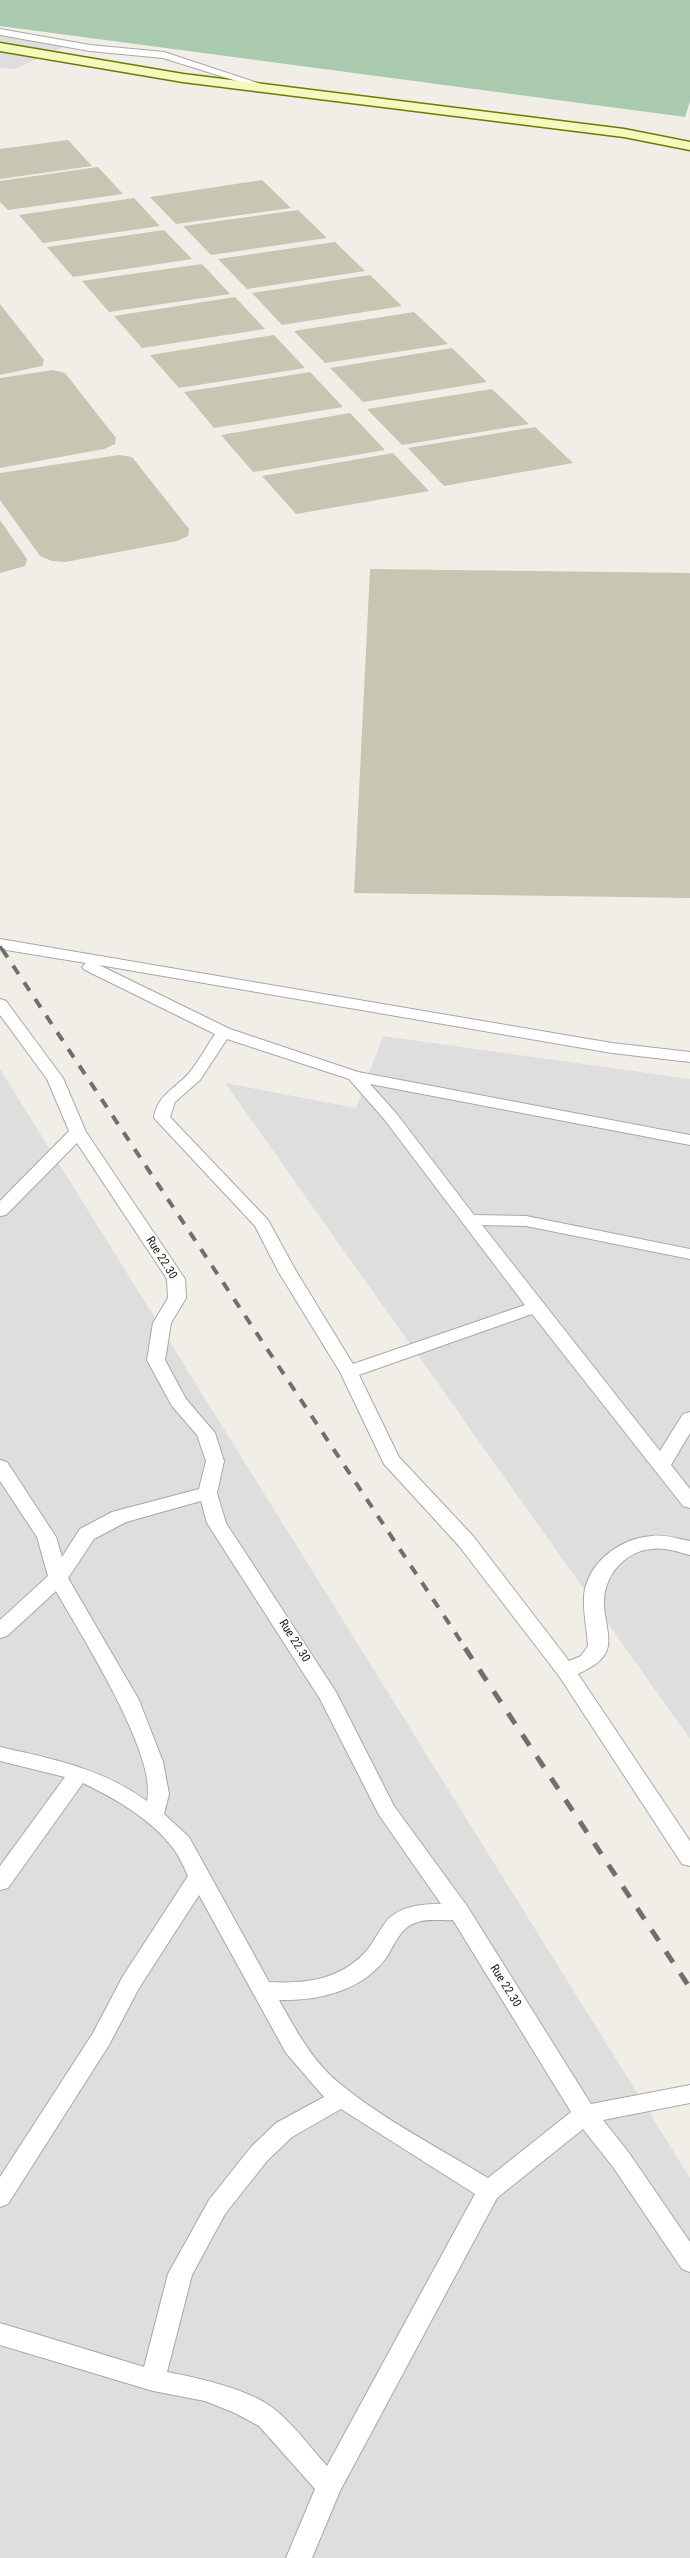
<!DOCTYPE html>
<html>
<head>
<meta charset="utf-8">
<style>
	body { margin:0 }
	canvas { display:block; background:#f1eee7 }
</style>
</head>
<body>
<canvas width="690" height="2558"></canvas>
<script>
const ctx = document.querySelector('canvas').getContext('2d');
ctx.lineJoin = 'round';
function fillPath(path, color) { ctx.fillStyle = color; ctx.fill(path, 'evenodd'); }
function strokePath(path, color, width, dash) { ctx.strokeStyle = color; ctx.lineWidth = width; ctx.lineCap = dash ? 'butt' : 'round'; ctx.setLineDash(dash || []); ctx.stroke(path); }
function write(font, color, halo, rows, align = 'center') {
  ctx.font = font + ' "Roboto Condensed",sans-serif'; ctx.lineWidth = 4; ctx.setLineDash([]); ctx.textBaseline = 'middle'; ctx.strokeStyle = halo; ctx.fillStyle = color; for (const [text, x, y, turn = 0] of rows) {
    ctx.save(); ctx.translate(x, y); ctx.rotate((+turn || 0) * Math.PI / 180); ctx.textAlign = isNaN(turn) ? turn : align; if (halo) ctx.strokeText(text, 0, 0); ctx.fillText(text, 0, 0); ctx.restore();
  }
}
fillPath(new Path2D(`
	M0,35L66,46L15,69L0,68Z
	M383,1036L690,1079V1739L225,1083L356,1108Z
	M0,1069L690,2178V2558H0Z`), '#dfdede');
fillPath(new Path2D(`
	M68,140L92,166L0,179V149Z
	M98,167L123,194L8,210L0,202V181Z
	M262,180L291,208L176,224L150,197Z
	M134,198L160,226L43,243L19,215Z
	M298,210L327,238L211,255L183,226Z
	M164,230L192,259L73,277L47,247Z
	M335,242L365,271L247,289L218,259Z
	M202,264L230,294L109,312L82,281Z
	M370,275L402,306L282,325L252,293Z
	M235,297L265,329L142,348L114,316Z
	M0,304L44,360L42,366L0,375Z
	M414,312L448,344L325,363L294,331Z
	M274,335L305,368L179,388L150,355Z
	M452,348L487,382L363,402L330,368Z
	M53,370L65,373L116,438L115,444L104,449L0,468V378Z
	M310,372L343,407L214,428L184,392Z
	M492,389L529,424L402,445L367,409Z
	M350,413L385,450L253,472L221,435Z
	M535,427L573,463L444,486L408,448Z
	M393,453L429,491L296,514L262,476Z
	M119,455L132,457L189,529L188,536L177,541L65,562L52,561L40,556L0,500V473Z
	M0,520L27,559L25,566L0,573Z
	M370,569L690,573V898L354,893Z`), '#c6c6b3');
fillPath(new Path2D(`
	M0,0H690V101L685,117L0,26Z`), '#a9caae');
const street = new Path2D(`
	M0,29L90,45L164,52L273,88L265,90L163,58L90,51L0,35Z
	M0,939L612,1043L690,1052V1062L612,1053L99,965L230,1029L358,1072L690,1135V1145L370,1084L396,1113L474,1215L526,1216L690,1249V1259L526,1226L482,1225L660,1451L683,1414L690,1412V1433L671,1465L690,1489V1508L683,1506L532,1314L359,1375L399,1457L473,1536L569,1661L581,1656L588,1646C587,1629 583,1612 584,1596C587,1563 620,1538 652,1536C665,1534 677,1539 690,1541V1555C678,1552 665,1547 652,1549C624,1551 603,1577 604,1604C604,1617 610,1633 608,1646C605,1661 590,1668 578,1674L690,1841V1866L682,1864L559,1676L459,1546L384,1464L340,1372L278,1271L255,1226L154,1118C157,1095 175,1089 189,1073C199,1061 206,1047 215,1034L85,970L82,967L86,963L0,949ZM227,1039L349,1079L384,1119L525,1305L353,1364L296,1271L268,1220L170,1117L175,1102L200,1080Z
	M0,999L6,1001L63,1078L86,1132L185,1279L186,1298L171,1323L165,1360L186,1399L215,1433L224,1461L217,1493L226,1523L336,1692L394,1806L467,1906L591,2104L690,2085V2103L603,2120L629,2153L690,2242V2272L682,2269L613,2167L583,2129L497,2198L340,2491L312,2558H286L315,2489L259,2426L235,2413L205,2401L153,2391L0,2345V2323L144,2367L168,2274L209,2200L251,2147L276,2123L324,2097L286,2053L199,1895L139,1988L109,2045L8,2204L0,2207V2177L93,2033L123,1976L188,1876C184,1867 179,1856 173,1848C151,1819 116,1799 83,1783L8,1888L0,1890V1866L65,1777L0,1761V1747C53,1759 101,1768 147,1801C159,1757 79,1632 56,1591L7,1636L0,1638V1620L48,1576L37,1537L0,1481V1460L7,1462L56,1537L62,1557L80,1529L112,1512L199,1489L206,1461L197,1435L172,1406L147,1360L153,1323L168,1298L167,1279L77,1143L6,1215L0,1216V1201L69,1131L47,1079L0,1015ZM201,1501L207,1523L320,1699L379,1815L441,1904C421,1904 398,1906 385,1923C379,1931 374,1941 368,1949C342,1980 306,1984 269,1982L189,1837L164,1814L169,1794L163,1762L139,1700L68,1578L94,1539L126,1522ZM453,1920L571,2112L488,2178C439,2148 384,2120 339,2083C313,2062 295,2029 279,2000C318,2001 362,1991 386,1958C394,1946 400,1928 415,1923C426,1918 441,1921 453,1920ZM341,2109L475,2194L327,2466C311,2448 296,2428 278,2412C254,2390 199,2378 167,2372L192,2275L225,2214L267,2161L292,2137Z`);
const secondary = new Path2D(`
	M0,43L183,74L624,129L690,142V150L624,137L183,82L0,51Z`);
strokePath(street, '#a8a8a8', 2);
strokePath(secondary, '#6d7a06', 3);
fillPath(street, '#fff');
fillPath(secondary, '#f6f9bd');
strokePath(new Path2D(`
	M0,946L3,951`), '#6f6f6f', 3, [8, 8]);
strokePath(new Path2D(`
	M2,949L466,1649`), '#6f6f6f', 4, [10, 10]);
strokePath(new Path2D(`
	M465,1648L690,1988`), '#6f6f6f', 5, [13, 13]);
write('12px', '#212121', '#fff', [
	["Rue 22.30",161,1258,58],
	["Rue 22.30",294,1641,58],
	["Rue 22.30",505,1986,58]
]);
</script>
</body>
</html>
